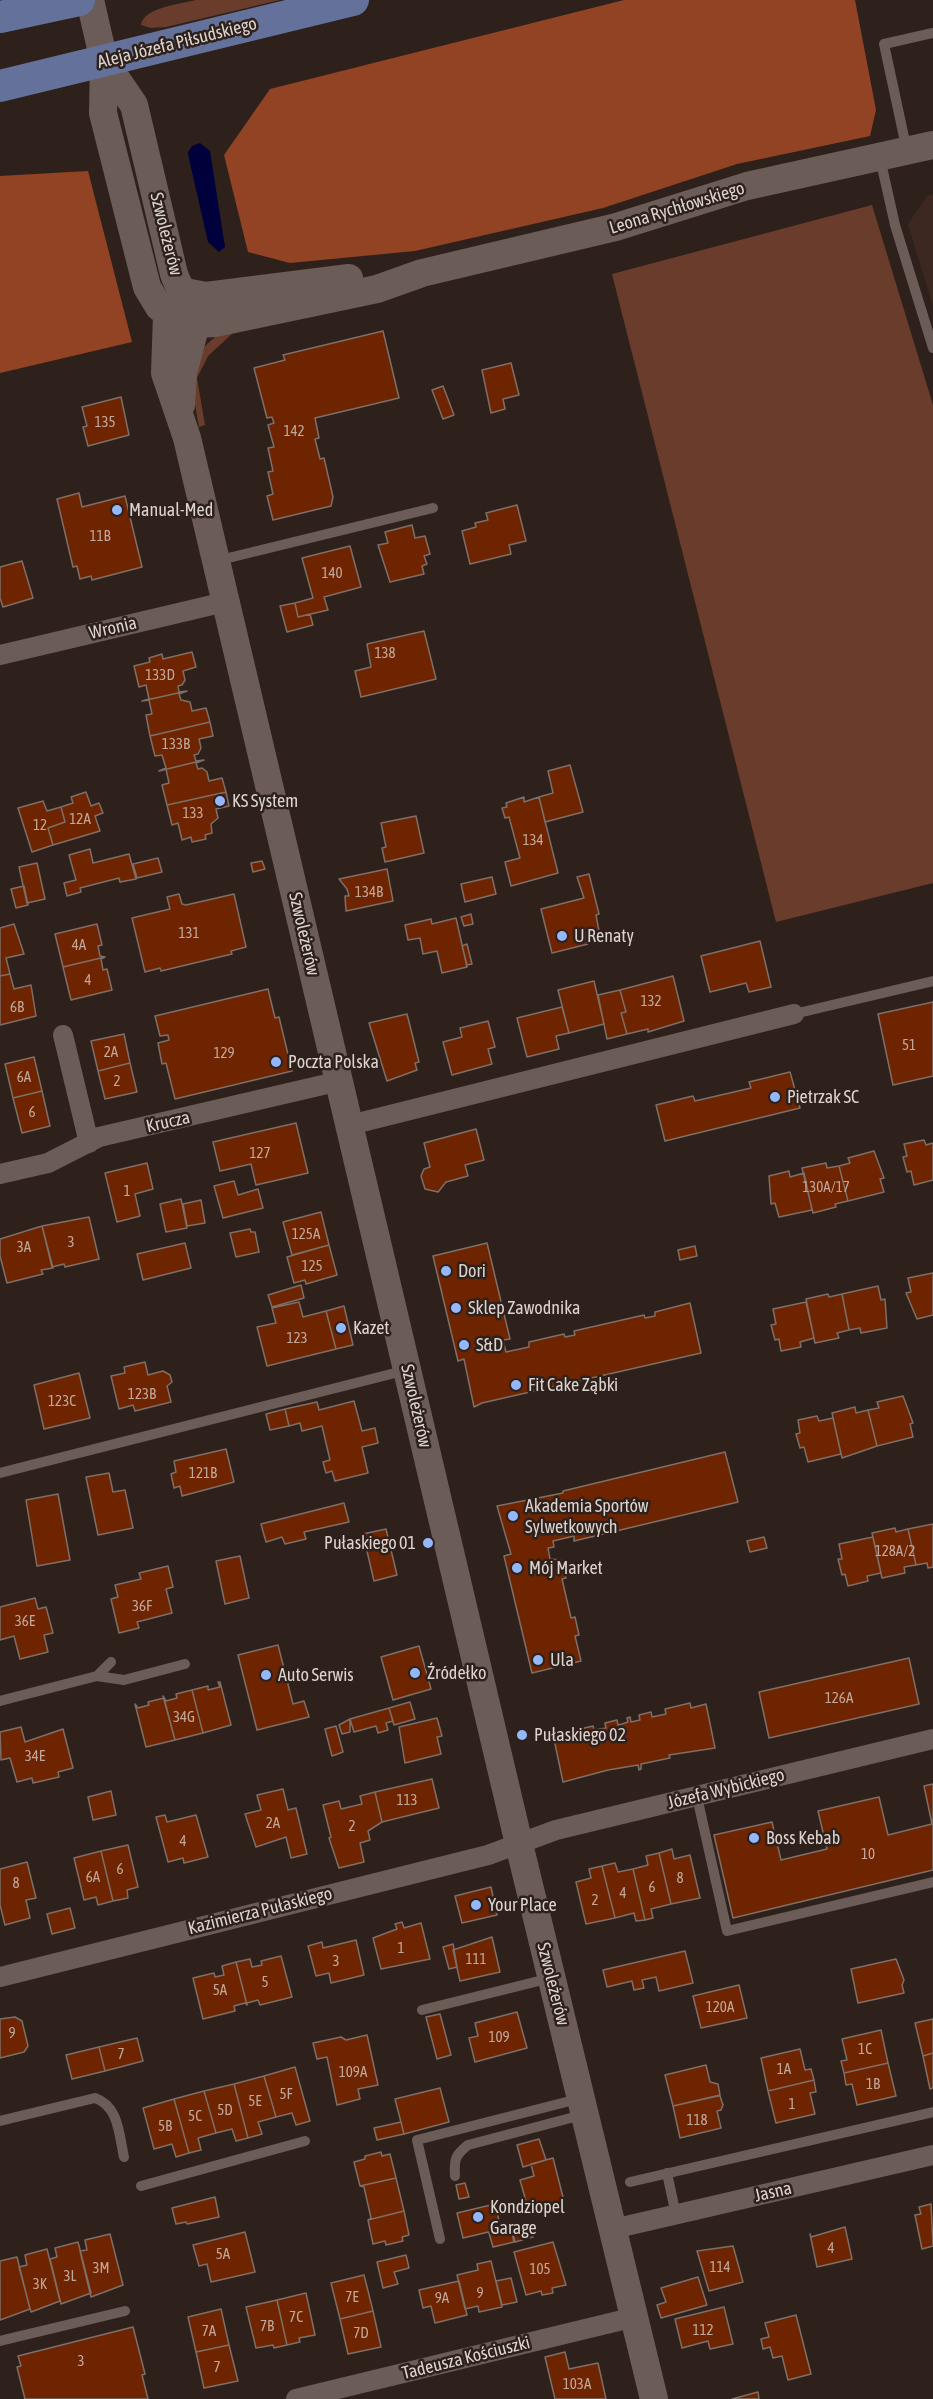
<!DOCTYPE html>
<html>
<head>
<meta charset="utf-8">
<style>
	body { margin:0 }
	canvas { display:block; background:#2e211c }
</style>
</head>
<body>
<canvas width="933" height="2399"></canvas>
<script>
const ctx = document.querySelector('canvas').getContext('2d');
ctx.lineJoin = 'round';
function fillPath(path, color) { ctx.fillStyle = color; ctx.fill(path, 'evenodd'); }
function strokePath(path, color, width, dash) { ctx.strokeStyle = color; ctx.lineWidth = width; ctx.lineCap = dash ? 'butt' : 'round'; ctx.setLineDash(dash || []); ctx.stroke(path); }
function write(font, color, halo, rows, align = 'center') {
  ctx.font = font + ' "Asap Condensed",sans-serif'; ctx.lineWidth = 5; ctx.setLineDash([]); ctx.textBaseline = 'middle'; ctx.strokeStyle = halo; ctx.fillStyle = color; for (const [text, x, y, turn = 0] of rows) {
    ctx.save(); ctx.translate(x, y); ctx.rotate((+turn || 0) * Math.PI / 180); ctx.textAlign = isNaN(turn) ? turn : align; if (halo) ctx.strokeText(text, 0, 0); ctx.fillText(text, 0, 0); ctx.restore();
  }
}
fillPath(new Path2D(`
	M933,194V306L908,224L927,196Z`), '#3c2821');
fillPath(new Path2D(`
	M196,0H280L166,27L151,28L141,25C144,7 181,4 196,0Z
	M872,205L933,405V883L776,922L612,274Z
	M234,332L208,356L197,378L205,425L199,427L191,382L204,347L215,337Z`), '#693c2b');
fillPath(new Path2D(`
	M624,0H855L876,110L870,136L737,164L603,208L415,251L290,263L248,252L224,155L270,89Z
	M88,171L132,342L0,373V176Z`), '#914324');
fillPath(new Path2D(`
	M200,143L210,151L225,247L219,252L208,242L189,159L188,152L192,146Z`), '#00003c');
const building = new Path2D(`
	M383,331L399,398L315,418L319,438L315,439L320,459L324,458L333,497L331,506L273,520L267,496L273,494L268,472L273,471L268,448L274,447L268,425L274,423L272,417L267,418L254,368L285,360L283,355Z
	M511,363L519,395L503,399L505,409L491,413L482,370Z
	M443,386L454,415L443,419L432,390Z
	M121,397L129,435L88,446L83,427L87,426L82,407Z
	M79,493L82,507L125,496L142,567L92,580L91,576L80,579L77,566L73,567L57,499Z
	M517,505L526,541L509,545L511,554L470,564L462,531L476,527L475,523L488,520L486,513Z
	M412,525L415,538L425,536L430,554L424,556L427,564L422,566L424,574L390,582L378,545L388,543L385,532Z
	M350,546L361,587L324,597L328,610L298,617L295,603L313,598L302,558Z
	M22,561L33,598L3,607L0,598V567Z
	M295,603L298,617L310,614L313,625L287,632L280,606Z
	M424,631L436,679L361,697L355,671L371,667L367,644Z
	M192,652L196,667L183,671L185,680L182,685L178,686L179,692L187,691L142,701L149,699L146,685L139,687L134,666L150,662L149,658L162,654L163,659Z
	M187,691L179,694L181,700L190,702L192,711L206,708L210,722L150,736L146,715L152,714L149,700L142,701Z
	M210,722L213,736L199,739L201,748L198,754L194,755L196,761L204,760L159,771L166,768L162,755L155,756L150,736Z
	M204,760L196,763L198,769L202,768L207,772L209,781L222,778L226,792L167,805L162,785L169,783L166,769L159,771Z
	M570,765L583,812L545,822L539,797L553,793L548,771Z
	M86,792L91,806L99,803L103,813L95,816L100,831L53,845L48,828L65,822L61,807L73,803L71,797Z
	M226,792L229,806L216,809L218,818L211,824L212,833L205,835L206,839L192,842L191,837L182,840L178,823L172,825L167,805Z
	M524,797V802L539,797L558,873L511,886L505,862L520,858L509,817L505,818L502,808L507,807L506,803Z
	M43,801L47,811L61,807L65,822L48,828L53,845L32,852L18,808Z
	M416,816L424,853L385,862L382,848L386,847L381,823Z
	M90,849L93,863L129,854L136,879L120,882L119,878L80,888L81,892L67,896L64,883L76,880L69,855Z
	M158,858L162,872L137,878L133,864Z
	M262,861L265,869L253,872L251,863Z
	M37,863L45,899L27,903L19,867Z
	M387,869L393,901L346,911L345,896H349L347,889L339,879Z
	M589,874L599,914L596,915L599,931L585,934L588,944L552,953L541,909L584,898L577,877Z
	M492,877L496,894L465,902L461,884Z
	M24,886L28,905L16,908L11,889Z
	M179,894L182,904L186,905L234,894L246,947L231,951L232,954L161,971L160,968L145,972L132,918L170,909L167,897Z
	M471,914L473,924L464,926L461,917Z
	M456,918L467,967L442,973L437,951L423,954L420,938L408,940L405,925L431,919L432,924Z
	M14,924L24,954L6,958L10,974L0,976V928Z
	M97,924L102,945L98,946L100,956L105,957L63,967L55,934Z
	M760,941L771,987L749,992L746,983L710,992L701,956Z
	M467,944L472,964L467,965L462,946Z
	M105,957L101,959L103,970L107,969L112,990L71,1000L63,967Z
	M10,974L14,989L31,985L36,1016L0,1025V976Z
	M673,976L684,1021L648,1032V1029L627,1034L621,1013L626,1012L620,990Z
	M594,981L604,1024L569,1033L558,990Z
	M268,989L275,1018L279,1017L292,1071L175,1099L166,1063L162,1064L158,1043L169,1040L168,1035L160,1036L155,1016Z
	M620,990L626,1012L621,1013L627,1034L607,1039L598,995Z
	M933,1002V1076L893,1085L878,1014Z
	M562,1007L569,1033L556,1036L559,1049L527,1057L517,1018Z
	M407,1014L419,1062L415,1063L417,1070L387,1081L369,1023Z
	M488,1021L495,1047L488,1049L492,1064L452,1075L443,1042L462,1037L460,1028Z
	M124,1034L130,1063L98,1071L91,1041Z
	M34,1057L42,1091L13,1098L5,1064Z
	M130,1063L137,1092L105,1099L98,1071Z
	M790,1072L800,1108L665,1141L656,1105L693,1096L695,1101L751,1088L749,1082Z
	M42,1091L50,1126L22,1133L13,1098Z
	M296,1123L308,1173L256,1185L251,1164L220,1171L213,1142Z
	M476,1129L484,1160L465,1165L468,1176L446,1182L438,1192L425,1189L421,1176L424,1169L430,1167L424,1143Z
	M924,1140L926,1145L933,1143V1180L914,1185L911,1171L907,1172L903,1157L907,1156L904,1144Z
	M874,1151L884,1178L880,1179L884,1192L848,1201L839,1166L850,1163L848,1158Z
	M147,1163L153,1189L135,1194L140,1216L117,1222L105,1173Z
	M826,1163L827,1168L839,1166L848,1201L835,1204L836,1207L813,1213L802,1168Z
	M789,1171L790,1177L804,1173L812,1210L779,1217L775,1203L771,1204L769,1176Z
	M234,1181L238,1195L258,1189L263,1208L223,1218L214,1186Z
	M181,1199L187,1228L166,1232L160,1204Z
	M201,1200L205,1223L187,1226L183,1204Z
	M321,1212L329,1245L292,1255L283,1222Z
	M89,1217L99,1259L65,1267L64,1264L52,1267L42,1226Z
	M42,1226L53,1268L41,1270L43,1274L7,1283L0,1256V1239Z
	M250,1229L251,1232H255L259,1252L236,1257L230,1233Z
	M185,1243L191,1268L143,1280L137,1254Z
	M487,1243L510,1339L503,1340L506,1352L529,1347V1342L564,1334L565,1337L575,1335L574,1331L644,1315L645,1318L655,1316V1312L690,1303L701,1353L482,1403L474,1407L464,1359L458,1361L433,1256Z
	M329,1245L337,1275L306,1284L305,1280L294,1283L287,1257Z
	M695,1246L697,1256L680,1260L678,1250Z
	M933,1273V1315L917,1319L906,1293L911,1292L908,1278Z
	M301,1285L304,1298L272,1307L268,1295Z
	M878,1286L881,1300L885,1299L887,1328L861,1333L860,1328L849,1330L842,1294Z
	M828,1294L829,1297L842,1294L849,1330L837,1333L839,1338L815,1343L806,1299Z
	M299,1302L303,1317L326,1311L336,1349L267,1366L257,1327L276,1323L272,1308Z
	M806,1302L814,1338L800,1342L801,1347L781,1351L779,1339L775,1340L771,1325L776,1324L773,1309Z
	M344,1306L353,1345L336,1349L326,1311Z
	M145,1362L148,1375L163,1371L170,1375L172,1382L167,1386L171,1402L135,1411L133,1405L119,1409L111,1376L125,1373L124,1367Z
	M79,1373L90,1418L44,1429L34,1385Z
	M903,1396L913,1423L910,1424L913,1437L877,1446L868,1410L879,1408L877,1402Z
	M354,1401L362,1431L375,1428L378,1443L362,1447L368,1473L335,1481L332,1471L326,1473L323,1462L330,1460L322,1426L302,1431L300,1423L289,1426L285,1409L317,1402L319,1410Z
	M855,1407L856,1413L868,1410L877,1446L842,1458L832,1413Z
	M285,1409L289,1426L270,1430L266,1414Z
	M817,1416L819,1421L833,1418L841,1454L808,1462L804,1447L800,1448L796,1434L800,1433L798,1420Z
	M226,1449L234,1482L182,1496L180,1486L174,1488L171,1474L176,1472L174,1461Z
	M725,1452L738,1502L574,1541V1536L553,1541L554,1547L548,1548L550,1559L561,1560L566,1578L562,1579L571,1618L575,1617L579,1635L575,1636L581,1661L532,1673L504,1556L511,1554L497,1506L563,1493V1491Z
	M109,1473L113,1492L125,1490L133,1528L98,1535L86,1477Z
	M58,1494L70,1560L37,1566L26,1500Z
	M344,1503L349,1522L304,1532L306,1539L285,1544L282,1537L266,1542L261,1524Z
	M933,1524V1567L928,1568L927,1563L916,1565L908,1529Z
	M895,1528L896,1532L908,1529L916,1565L904,1567L905,1573L882,1578L872,1533Z
	M386,1529L397,1575L374,1581L363,1534Z
	M764,1537L767,1548L750,1552L747,1541Z
	M873,1537L881,1573L867,1576L868,1581L848,1586L845,1574L842,1575L838,1559H842L839,1544Z
	M240,1556L249,1598L225,1604L216,1561Z
	M168,1566L173,1587L166,1589L172,1613L137,1622L139,1628L119,1633L111,1599L118,1597L115,1585L141,1579L139,1573Z
	M35,1598L38,1609L46,1607L53,1633L44,1635L48,1652L20,1659L14,1636L0,1640V1607Z
	M278,1645L293,1704L304,1701L309,1717L257,1730L238,1655Z
	M419,1646L431,1689L393,1700L381,1657Z
	M909,1658L919,1704L769,1738L759,1692Z
	M218,1682H220L231,1725L203,1733L192,1690L208,1686V1690L220,1687Z
	M192,1690L203,1733L175,1740L163,1696L166,1701L177,1698L176,1694Z
	M164,1698L175,1740L146,1747L135,1704L138,1708L149,1705L148,1702Z
	M410,1702L415,1719L394,1725L389,1708Z
	M690,1703L691,1708L706,1704L715,1748L669,1755L670,1758L641,1764V1769L639,1770L638,1765L608,1770L563,1782L554,1739L569,1736L568,1732L593,1726L594,1730L606,1728L605,1723L617,1720L618,1725L622,1724L628,1722L627,1718L630,1717L631,1722L640,1720L639,1715L651,1712L652,1717L666,1714L665,1709Z
	M389,1708L393,1721L386,1723L388,1730L378,1733L376,1726L354,1732L350,1719Z
	M437,1718L442,1736L437,1737L441,1754L405,1763L399,1727Z
	M350,1719V1732L342,1734L339,1725Z
	M336,1726L343,1752L332,1756L325,1729Z
	M21,1727L25,1742L63,1729L73,1768L58,1772L59,1777L33,1783L32,1778L17,1782L10,1758L1,1760L0,1732Z
	M432,1779L439,1808L382,1822L375,1792Z
	M933,1784V1870L733,1918L714,1835L772,1822L781,1860L827,1849L818,1811L879,1797L888,1835L932,1824L924,1786Z
	M283,1789L288,1810L296,1808L307,1854L291,1858L286,1837L256,1847L245,1814L261,1810L257,1795Z
	M111,1791L116,1815L93,1820L88,1797Z
	M375,1792L382,1822L368,1831L370,1840L360,1843L364,1862L339,1868L329,1838L331,1837L323,1805L339,1801L341,1809L362,1804L360,1796Z
	M165,1815L167,1822L196,1815L208,1857L184,1863L183,1858L168,1862L156,1817Z
	M128,1845L138,1887L127,1890L128,1898L113,1901L101,1851Z
	M672,1849L674,1859L690,1855L700,1898L671,1904L659,1853Z
	M101,1851L113,1901L98,1905L96,1897L84,1900L74,1858Z
	M659,1853L671,1904L651,1909L653,1918L645,1920L633,1869L648,1865L646,1856Z
	M27,1862L36,1898L26,1900L30,1918L5,1925L0,1905V1869Z
	M615,1863L618,1872L633,1869L645,1920L636,1921L634,1913L615,1918L602,1866Z
	M602,1866L615,1918L586,1924L576,1882L591,1878L589,1869Z
	M491,1887L497,1915L462,1923L455,1896Z
	M70,1908L75,1928L52,1934L47,1914Z
	M402,1922L404,1928L421,1923L430,1959L381,1969L373,1938L397,1929L395,1924Z
	M492,1937L500,1972L460,1981L453,1950Z
	M356,1940L364,1975L331,1983L329,1973L316,1976L308,1946L322,1942L323,1948Z
	M453,1944L457,1967L449,1969L443,1947Z
	M685,1951L693,1983L659,1991L656,1977L642,1980L644,1988L634,1990L632,1981L607,1987L603,1970Z
	M281,1956L292,1997L260,2005L258,2000L247,2003V2005L236,1962L250,1959L252,1967L262,1965L261,1961Z
	M896,1959L904,1980L902,1985L904,1993L858,2003L851,1969Z
	M236,1962L247,2005L245,2003L234,2006L235,2011L203,2019L193,1978L214,1973L215,1977L224,1975L222,1966Z
	M739,1985L747,2018L701,2028L693,1996Z
	M517,2012L527,2048L475,2062L469,2038L478,2036L475,2023Z
	M440,2014L451,2055L437,2059L426,2017Z
	M15,2017L22,2021L28,2046L24,2052L0,2058V2019Z
	M933,2019V2053L923,2056L915,2023Z
	M881,2030L888,2063L844,2073L841,2061L847,2060L842,2039Z
	M367,2035L378,2085L358,2089L360,2099L337,2105L327,2057L317,2059L313,2043L341,2037L346,2040Z
	M137,2038L143,2061L105,2071L99,2047Z
	M99,2047L105,2071L72,2079L66,2055Z
	M800,2049L805,2070L811,2069L814,2080L768,2091L761,2058Z
	M933,2053V2088L930,2089L923,2056Z
	M888,2063L896,2096L857,2105L852,2084L846,2085L844,2073Z
	M706,2065L710,2082L718,2084L720,2095L673,2106L665,2075Z
	M295,2067L310,2121L296,2125L292,2113L276,2117L264,2076Z
	M264,2076L276,2117L258,2122L262,2134L248,2138L234,2084Z
	M814,2080L816,2092L810,2093L815,2114L776,2123L768,2091Z
	M234,2084L248,2138L236,2141L232,2129L216,2133L204,2091Z
	M440,2088L449,2122L404,2134L395,2099Z
	M204,2091L216,2133L198,2138L201,2150L189,2153L174,2099Z
	M718,2096H720L723,2105L721,2110L717,2111L721,2128L680,2138L673,2106Z
	M174,2099L189,2153L176,2157L172,2144L154,2149L143,2108Z
	M401,2122L404,2134L377,2140L374,2128Z
	M539,2139L546,2160L523,2167L517,2145Z
	M381,2152L382,2156L390,2154L396,2178L360,2186L354,2162L365,2159V2156Z
	M553,2158L564,2201L529,2212L520,2180L534,2176L531,2164Z
	M396,2178L404,2211L368,2220L371,2218L364,2187L360,2186Z
	M465,2183L469,2197L459,2199L456,2185Z
	M215,2197L219,2217L187,2224L186,2222L176,2224L172,2208Z
	M495,2204L501,2229L463,2238L457,2213Z
	M931,2204L933,2246L922,2249L915,2215L921,2214L919,2207Z
	M404,2211L409,2235L402,2237L403,2241L386,2245L385,2241L373,2244L368,2220Z
	M531,2226L533,2237L515,2242L512,2230Z
	M845,2227L852,2259L817,2267L810,2234L811,2237Z
	M511,2228L514,2242L493,2247L489,2233Z
	M245,2232L255,2272L211,2282L207,2264L199,2266L193,2245Z
	M110,2234L123,2285L91,2297L80,2251L87,2250L85,2240Z
	M78,2242L91,2293L61,2304L50,2259L57,2257L55,2248Z
	M553,2242L566,2285L552,2288L553,2293L542,2295L541,2291L526,2295L514,2252Z
	M733,2246L743,2282L709,2291L697,2251Z
	M47,2249L60,2301L31,2312L19,2267L27,2265L25,2255Z
	M406,2255L409,2268L394,2272L398,2284L383,2288L377,2262Z
	M17,2257L30,2309L0,2320V2261Z
	M491,2261L502,2307L479,2312L478,2306L465,2309L457,2275L478,2270L477,2264Z
	M364,2275L373,2311L340,2319L331,2283Z
	M698,2277L707,2305L661,2318L657,2305L666,2302L661,2288Z
	M511,2278L517,2302L502,2305L496,2281Z
	M459,2281L467,2315L435,2323L431,2306L423,2308L419,2290Z
	M306,2293L315,2335L299,2338L300,2342L287,2345L277,2300Z
	M277,2300L287,2345L274,2348L273,2345L256,2348L246,2307Z
	M724,2307L733,2344L710,2349L708,2341L682,2348L675,2319Z
	M221,2309L229,2345L196,2352L188,2317Z
	M373,2311L381,2347L348,2354L340,2319Z
	M796,2315L811,2374L788,2380L782,2356L773,2358L770,2347L763,2349L761,2339L769,2337L765,2323Z
	M133,2327L145,2374L142,2375L148,2399H25L17,2367L21,2366L18,2356Z
	M229,2345L238,2381L204,2388L196,2352Z
	M565,2352L569,2369L598,2363L606,2399H555L545,2357Z
	M758,2392L759,2399H732Z`);
fillPath(building, '#6f2400');
strokePath(building, '#7e6e68', 1.5);
strokePath(new Path2D(`
	M907,151L884,44L933,33
	M880,158L895,225L933,348
	M216,561L433,508
	M794,1014L933,981
	M0,1473L407,1370
	M97,1676L111,1662
	M0,1701L97,1676L124,1680L185,1664
	M697,1797L727,1931L933,1882
	M422,2010L551,1978
	M0,2121L95,2098C119,2106 119,2135 124,2157
	M667,2173L676,2215
	M455,2176C454,2160 455,2155 468,2145L582,2115
	M630,2182L933,2112
	M141,2186L305,2141
	M440,2239L417,2140L578,2099
	M0,2341L125,2311`), '#6c5c57', 10);
strokePath(new Path2D(`
	M0,655L225,602
	M63,1035L89,1143
	M350,1125L794,1014
	M0,1174L48,1163L99,1137L340,1081
	M0,1977L488,1855L556,1830L933,1739
	M613,2229L933,2155
	M296,2399L635,2317`), '#6c5c57', 20);
strokePath(new Path2D(`
	M90,0L104,61L103,113L147,287L159,307L175,320L196,324L215,323L377,289L422,273L616,227L747,186L933,145
	M104,61L134,105L174,274C180,292 192,304 196,324L183,373L181,405
	M185,292L206,296L349,278
	M167,315L165,373L187,438L519,1844L654,2399`), '#6c5c57', 28);
strokePath(new Path2D(`
	M0,17L79,0
	M0,86L353,0`), '#64729b', 32);
for (const [x, y, r, color] of [
	[117,510,6,"#94b7fd"],
	[220,801,6,"#94b7fd"],
	[562,936,6,"#94b7fd"],
	[276,1062,6,"#94b7fd"],
	[775,1097,6,"#94b7fd"],
	[446,1271,6,"#94b7fd"],
	[456,1308,6,"#94b7fd"],
	[341,1328,6,"#94b7fd"],
	[464,1345,6,"#94b7fd"],
	[516,1385,6,"#94b7fd"],
	[513,1516,6,"#94b7fd"],
	[428,1543,6,"#94b7fd"],
	[517,1568,6,"#94b7fd"],
	[538,1660,6,"#94b7fd"],
	[415,1673,6,"#94b7fd"],
	[266,1675,6,"#94b7fd"],
	[522,1735,6,"#94b7fd"],
	[754,1838,6,"#94b7fd"],
	[476,1905,6,"#94b7fd"],
	[478,2217,6,"#94b7fd"]
]) { const dot = new Path2D(); dot.arc(x, y, r, 0, 2 * Math.PI); ctx.fillStyle = color; ctx.fill(dot); strokePath(dot, '#2e211c', 2); }
write('15px', '#c1a79b', null, [
	["135",105,422],
	["142",294,431],
	["11B",100,536],
	["140",332,573],
	["138",385,653],
	["133D",160,675],
	["133B",176,744],
	["133",193,813],
	["12A",80,819],
	["12",40,825],
	["134",533,840],
	["134B",369,892],
	["131",189,933],
	["4A",79,945],
	["4",88,980],
	["132",651,1001],
	["6B",17,1007],
	["51",909,1045],
	["2A",111,1052],
	["129",224,1053],
	["6A",24,1077],
	["2",117,1081],
	["6",32,1112],
	["127",260,1153],
	["130A/17",826,1187],
	["1",127,1191],
	["125A",306,1234],
	["3",71,1242],
	["3A",24,1247],
	["125",312,1266],
	["123",297,1338],
	["123B",142,1394],
	["123C",62,1401],
	["121B",203,1473],
	["128A/2",895,1551],
	["36F",142,1606],
	["36E",25,1621],
	["126A",839,1698],
	["34G",184,1717],
	["34E",35,1756],
	["113",407,1800],
	["2A",273,1823],
	["2",352,1826],
	["4",183,1841],
	["10",868,1854],
	["6",120,1869],
	["6A",93,1877],
	["8",680,1878],
	["8",16,1883],
	["6",652,1887],
	["4",623,1893],
	["2",595,1900],
	["1",401,1948],
	["111",476,1959],
	["3",336,1961],
	["5",265,1982],
	["5A",220,1990],
	["120A",720,2007],
	["9",12,2033],
	["109",499,2037],
	["1C",865,2049],
	["7",121,2054],
	["1A",784,2069],
	["109A",353,2072],
	["1B",873,2084],
	["5F",286,2094],
	["5E",255,2101],
	["1",792,2104],
	["5D",225,2110],
	["5C",195,2116],
	["118",697,2120],
	["5B",165,2126],
	["4",831,2248],
	["5A",223,2254],
	["114",720,2267],
	["3M",101,2268],
	["105",540,2269],
	["3L",70,2276],
	["3K",40,2284],
	["9",480,2293],
	["7E",352,2297],
	["9A",442,2298],
	["7C",296,2317],
	["7B",267,2326],
	["112",703,2330],
	["7A",209,2331],
	["7D",361,2333],
	["3",81,2361],
	["7",217,2367],
	["103A",577,2384]
]);
write('18px', '#dcd3cf', '#2e211c', [
	["Aleja Józefa Piłsudskiego",177,43,-14],
	["Leona Rychłowskiego",677,208,-17],
	["Szwoleżerów",166,234,76],
	["Wronia",113,628,-13],
	["Szwoleżerów",304,934,77],
	["Krucza",168,1122,-13],
	["Szwoleżerów",416,1406,77],
	["Józefa Wybickiego",726,1789,-14],
	["Kazimierza Pułaskiego",260,1911,-14],
	["Szwoleżerów",553,1984,76],
	["Jasna",773,2192,-13],
	["Tadeusza Kościuszki",466,2358,-14]
]);
write('18px', '#dcd3cf', '#2e211c', [
	["Manual-Med",129,510],
	["KS System",232,801],
	["U Renaty",574,936],
	["Poczta Polska",288,1062],
	["Pietrzak SC",787,1097],
	["Dori",458,1271],
	["Sklep Zawodnika",468,1308],
	["Kazet",353,1328],
	["S&D",476,1345],
	["Fit Cake Ząbki",528,1385],
	["Akademia Sportów",525,1506],
	["Sylwetkowych",525,1527],
	["Pułaskiego 01",416,1543,"right"],
	["Mój Market",529,1568],
	["Ula",550,1660],
	["Źródełko",427,1673],
	["Auto Serwis",278,1675],
	["Pułaskiego 02",534,1735],
	["Boss Kebab",766,1838],
	["Your Place",488,1905],
	["Kondziopel",490,2207],
	["Garage",490,2228]
], 'left');
</script>
</body>
</html>
